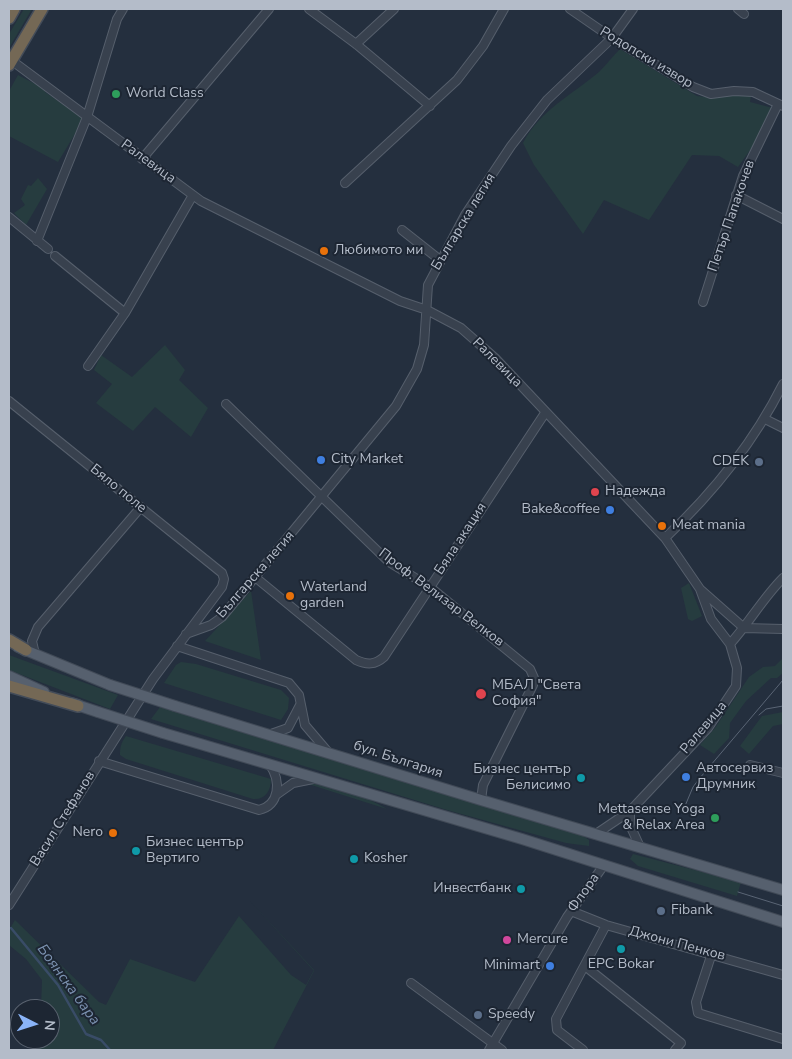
<!DOCTYPE html>
<html>
<head>
<meta charset="utf-8">
<style>
	body { margin:0 }
	#map { position:relative; width:792px; height:1059px; overflow:hidden; background:#242f3e; font-family:"Nunito Sans",sans-serif }
	canvas { display:block }
	.frame { position:absolute; inset:0; border:10px solid #b4bcc9; pointer-events:none }
	.north { position:absolute; left:10px; top:999px; width:50px; height:50px; box-sizing:border-box; background:#1d2633; border:1px solid #59626f; border-radius:50%; rotate:95deg; font-size:14px; font-weight:700; line-height:20px; text-align:center; color:#b4bcc9 }
	.north::after { content:''; display:block; margin:auto; width:18px; height:22px; background:#8ab4f8; clip-path:polygon(50% 0,100% 100%,50% 72%,0 100%) }
</style>
</head>
<body>
<div id="map">
<canvas width="792" height="1059"></canvas>
<div class="frame"></div>
<div class="north">N</div>
</div>
<script>
const ctx = document.querySelector('canvas').getContext('2d');
ctx.lineJoin = 'round';
function fillPath(path, color) { ctx.fillStyle = color; ctx.fill(path, 'evenodd'); }
function strokePath(path, color, width, dash) { ctx.strokeStyle = color; ctx.lineWidth = width; ctx.lineCap = dash ? 'butt' : 'round'; ctx.setLineDash(dash || []); ctx.stroke(path); }
function write(font, color, halo, rows, align = 'center') {
  ctx.font = font + ' "Nunito Sans",sans-serif'; ctx.lineWidth = 4; ctx.setLineDash([]); ctx.textBaseline = 'middle'; ctx.strokeStyle = halo; ctx.fillStyle = color; for (const [text, x, y, turn = 0] of rows) {
    ctx.save(); ctx.translate(x, y); ctx.rotate((+turn || 0) * Math.PI / 180); ctx.textAlign = isNaN(turn) ? turn : align; if (halo) ctx.strokeText(text, 0, 0); ctx.fillText(text, 0, 0); ctx.restore();
  }
}
fillPath(new Path2D(`
	M24,9H32L9,48V34Z
	M620,49L697,96C716,99 732,93 751,95L750,102L773,108L758,139L738,167L719,156L692,155L649,220L604,200L583,234L534,165L523,143C539,111 573,94 599,72C606,65 613,56 620,49Z
	M18,75L45,89V92L84,119L58,162L9,136V91Z
	M38,178L47,189L26,225L14,213L25,205L21,199L28,185L31,186Z
	M165,345L185,370L179,380L208,408L191,437L155,407L133,431L96,403L112,384L94,370L101,355L132,377Z
	M689,583L702,616L692,621L688,619L681,588Z
	M251,591L261,660L205,641Z
	M9,655L118,695L110,709L9,670Z
	M783,658V673L777,678H771L746,701L730,723L729,738L714,754L700,745L715,728L749,677L763,667L775,666Z
	M181,662L196,664L281,690L289,698L288,709L281,720L164,683L176,665Z
	M160,707L580,834L589,840V846L566,843L447,810L151,719Z
	M783,712V724L773,726L749,754L740,746L762,716Z
	M126,736L271,779C271,791 265,800 253,799L126,759L120,755C120,747 121,743 126,736Z
	M305,783C332,785 364,795 387,809Z
	M633,854L741,882L737,896L638,866L630,859Z
	M250,901L314,971L273,1050H39V1039H50V1009H41L42,980L26,959L9,945V930L15,920L99,1002L106,1005L130,959L195,982L239,916L291,975L306,985L314,970Z`), '#263c3f');
strokePath(new Path2D(`
	M11,928L58,985L86,1034L101,1040L110,1050`), '#394c67', 2.5);
const minor = new Path2D(`
	M309,9L356,44L430,106
	M570,9L612,38L693,87L711,94L734,91L753,92L783,106
	M738,9L744,14
	M356,44L394,9
	M11,60L201,201L400,301L427,310L461,328L495,358L665,538L700,589L711,619L730,644L737,668L736,686L708,728L630,811L596,834
	M142,159L269,9
	M345,183L457,80L483,46L504,9
	M736,195L783,219
	M9,217L48,249
	M402,230L440,260
	M37,241L87,117L117,19L123,9
	M55,256L125,313
	M703,302L743,176L778,104
	M88,366L125,313L193,195
	M9,401L222,573L224,579L222,587L153,679L9,905
	M226,404L389,562L430,587L530,669L534,678L533,685L483,785L481,800
	M765,419L783,428
	M665,538C712,494 754,442 783,384
	M255,577L356,660C367,665 375,665 384,657L545,413
	M701,590L744,628
	M744,628L783,629
	M186,634L211,625L222,617L396,406L417,369L424,345L428,285L465,215L511,146L547,100L612,38L633,9
	M730,644C749,623 763,598 783,578
	M177,646L289,683L299,695L305,725L328,752
	M35,654L32,641L38,627L141,507
	M271,734L288,728L300,705
	M99,761L259,810C280,805 281,781 270,765
	M750,765L783,773
	M276,795L293,783L313,779
	M630,811V825L640,847
	M571,911L606,925L783,975
	M712,953L696,1002L698,1013L783,1039
	M585,966L681,1043L675,1050
	M411,983L502,1050
	M489,1050L567,917L604,865
	M583,1050L557,1030L556,1019L606,925`);
const major = new Path2D(`
	M18,647L110,685
	M9,676L44,692
	M71,703L98,712
	M175,706L481,800L783,890
	M163,733L522,839L783,922`);
const highway = new Path2D(`
	M9,18L14,9
	M9,65L42,9
	M9,640L26,650
	M9,686L78,706`);
strokePath(minor, '#565f6c', 10);
strokePath(major, '#414a57', 12);
strokePath(highway, '#434c59', 14);
strokePath(minor, '#38414e', 8);
strokePath(major, '#56606e', 10);
strokePath(highway, '#746855', 11);
strokePath(new Path2D(`
	M759,715L766,709L783,706
	M685,806L693,787L699,779L783,680
	M738,892L783,906`), '#5a6575', 1);
const majorBridge = new Path2D(`
	M110,685L175,706
	M98,712L163,733`);
strokePath(majorBridge, '#414a57', 12, []);
strokePath(majorBridge, '#56606e', 10);
for (const [x, y, r, color] of [
	[116,94,5,"#2e9e5b"],
	[324,251,5,"#e8710a"],
	[321,460,5,"#3f7fe0"],
	[759,462,5,"#5c6f8a"],
	[595,492,5,"#e0444e"],
	[610,510,5,"#3f7fe0"],
	[662,526,5,"#e8710a"],
	[290,596,5,"#e8710a"],
	[481,694,6,"#e0444e"],
	[686,777,5,"#3f7fe0"],
	[581,778,5,"#0f9aa8"],
	[715,818,5,"#2e9e5b"],
	[113,833,5,"#e8710a"],
	[136,851,5,"#0f9aa8"],
	[354,859,5,"#0f9aa8"],
	[521,889,5,"#0f9aa8"],
	[661,911,5,"#5c6f8a"],
	[507,940,5,"#d1479c"],
	[621,949,5,"#0f9aa8"],
	[550,966,5,"#3f7fe0"],
	[478,1015,5,"#5c6f8a"]
]) { const dot = new Path2D(); dot.arc(x, y, r, 0, 2 * Math.PI); ctx.fillStyle = color; ctx.fill(dot); strokePath(dot, '#1d2633', 2); }
write('14px', '#b4bcc9', '#1d2633', [
	["Родопски извор",646,58,31],
	["Ралевица",148,162,36],
	["Петър Папакочев",732,216,-71],
	["Българска легия",464,222,-59],
	["Ралевица",497,363,45],
	["Бяло поле",118,489,39],
	["Бяла акация",461,539,-57],
	["Българска легия",256,575,-49],
	["Проф. Велизар Велков",441,598,37],
	["Ралевица",704,728,-50],
	["бул. България",398,760,18],
	["Васил Стефанов",63,819,-58],
	["Флора",584,893,-55],
	["Джони Пенков",677,944,15]
]);
write('14px', '#b4bcc9', '#1d2633', [
	["World Class",126,94],
	["Любимото ми",334,251],
	["City Market",331,460],
	["CDEK",749,462,"right"],
	["Надежда",605,492],
	["Bake&coffee",600,510,"right"],
	["Meat mania",672,526],
	["Waterland",300,588],
	["garden",300,604],
	["МБАЛ \"Света",492,686],
	["София\"",492,702],
	["Автосервиз",696,769],
	["Друмник",696,785],
	["Бизнес център",571,770,"right"],
	["Белисимо",571,786,"right"],
	["Mettasense Yoga",705,810,"right"],
	["& Relax Area",705,826,"right"],
	["Nero",103,833,"right"],
	["Бизнес център",146,843],
	["Вертиго",146,859],
	["Kosher",364,859],
	["Инвестбанк",511,889,"right"],
	["Fibank",671,911],
	["Mercure",517,940],
	["EPC Bokar",621,965,"center"],
	["Minimart",540,966,"right"],
	["Speedy",488,1015]
], 'left');
write('italic 15px', '#7c92b1', '#1d2633', [
	["Боянска бара",68,985,54]
]);
</script>
</body>
</html>
